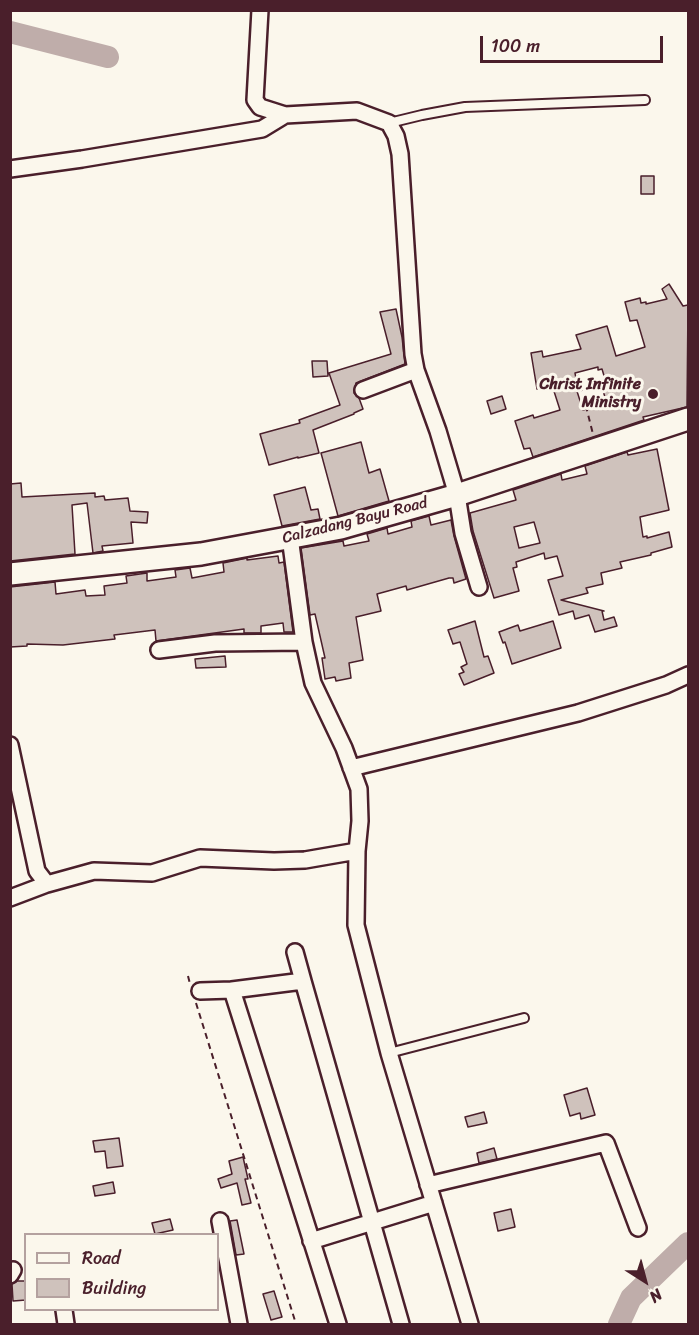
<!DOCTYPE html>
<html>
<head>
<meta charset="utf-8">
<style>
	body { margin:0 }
	#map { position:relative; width:699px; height:1335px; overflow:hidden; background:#fbf7ec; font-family:Sriracha,sans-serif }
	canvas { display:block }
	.frame { position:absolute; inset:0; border:12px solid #4a1f2b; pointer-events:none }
	.legend { position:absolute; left:24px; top:1233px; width:195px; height:78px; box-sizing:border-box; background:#fbf7ec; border:2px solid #b4a19f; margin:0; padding:8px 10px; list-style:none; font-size:18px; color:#4a1f2b }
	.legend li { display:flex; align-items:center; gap:12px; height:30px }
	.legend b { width:30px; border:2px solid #b4a19f }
	.north { position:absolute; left:615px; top:1251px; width:60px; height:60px; -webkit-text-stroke:4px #fbf7ec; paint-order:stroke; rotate:144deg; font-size:16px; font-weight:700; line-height:24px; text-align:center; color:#4a1f2b }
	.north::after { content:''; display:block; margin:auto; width:21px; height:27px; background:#4a1f2b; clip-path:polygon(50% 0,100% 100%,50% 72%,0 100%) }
	.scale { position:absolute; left:480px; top:36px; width:183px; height:27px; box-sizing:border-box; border:3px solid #4a1f2b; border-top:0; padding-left:8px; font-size:18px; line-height:21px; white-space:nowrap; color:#4a1f2b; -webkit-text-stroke:4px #fbf7ec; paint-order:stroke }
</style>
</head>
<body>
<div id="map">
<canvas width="699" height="1335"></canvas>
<div class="frame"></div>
<ul class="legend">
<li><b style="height:8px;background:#fbf7ec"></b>Road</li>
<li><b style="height:16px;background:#cfc2bc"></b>Building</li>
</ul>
<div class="north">N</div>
<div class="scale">100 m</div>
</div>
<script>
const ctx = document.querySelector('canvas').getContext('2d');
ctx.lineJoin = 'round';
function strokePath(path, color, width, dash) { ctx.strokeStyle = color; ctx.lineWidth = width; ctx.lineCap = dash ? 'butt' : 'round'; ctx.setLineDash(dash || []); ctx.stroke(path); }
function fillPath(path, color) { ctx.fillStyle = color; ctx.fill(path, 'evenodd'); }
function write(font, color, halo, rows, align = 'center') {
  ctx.font = font + ' Sriracha,sans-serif'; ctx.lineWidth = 6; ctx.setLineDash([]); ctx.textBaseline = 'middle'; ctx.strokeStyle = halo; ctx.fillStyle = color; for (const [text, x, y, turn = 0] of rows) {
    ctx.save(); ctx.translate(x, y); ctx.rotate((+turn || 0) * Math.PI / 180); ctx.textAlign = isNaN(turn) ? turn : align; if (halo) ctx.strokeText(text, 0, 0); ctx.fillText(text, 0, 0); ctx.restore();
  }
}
strokePath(new Path2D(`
	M10,32L108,57
	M619,1324L631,1298L688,1243`), '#bfadaa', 22);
const building = new Path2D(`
	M641,176H654V194H641Z
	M669,284L683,306L688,305L687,407L643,417L644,420L533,457L530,448L524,449L515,421L533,415L534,418L560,410L552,385L537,389L531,353L542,351L543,357L581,349L576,335L607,326L616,356L645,347L637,320L630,321L625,302L640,298L641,303L646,302V304L667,299L662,289ZM598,367V370L602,369L608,389L603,391L607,403L583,410L575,385L577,384L575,373Z
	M396,309L402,337L405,364L356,383L354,393L359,398L363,409L354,413V414L313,430L319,453L298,458V457L269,465L260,434L300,423L299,420L340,405L329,373L391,354L380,312Z
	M312,361H327L328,376L313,377Z
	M502,396L506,409L491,414L487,401Z
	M361,442L369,473L380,469L389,501L338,516L321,453Z
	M657,449L669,510L640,517L643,537L647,536V538L669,532L672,547L651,553V555L620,562L622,568L601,573L603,584L586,588L588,593L561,600L604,611H602L604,620L614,617L617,626L595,632L589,615L575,619L573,611L559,615L548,580L563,576L557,556L545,559L544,553L516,562L517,567L513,568L519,591L494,598L473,531L470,513L516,500L513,490L561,474L562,480L587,474L585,466L627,452L628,455ZM534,522L540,543L519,548L514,527Z
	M21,483L22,497L95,493V497L104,496L105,500L128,498L130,511L148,512L147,523L131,522L133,543L102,546L103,551L93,553L87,503L72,505L75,554L10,561V484Z
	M305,487L311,510L318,509L320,519L282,526L274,495Z
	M429,516L431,525L451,520L454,536L466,579L454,583L453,578H449L407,590L406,586L377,594L381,611L356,617L363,660L349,663L351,678L336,681L335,677L325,679L322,658H325L315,614L310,615L301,548L343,541L344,546L369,541L367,534L387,528L388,534L412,527L411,521Z
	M278,556L279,563L284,562L293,632H284L283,623L261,626V633H244V629L156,641L155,630L114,635L115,639L63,645L27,644V646L10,647V587L55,582L56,594L85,590L86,596L105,595L104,586L127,583L126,576L147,573V581L176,577L175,570L190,568L192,578L224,572L223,563L247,558V560Z
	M475,621L484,657L488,656L494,673L464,685L459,674L464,672L461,667L467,664L460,642L453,644L448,630Z
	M553,621L561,648L512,664L505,642L503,643L499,632L518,625L520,631Z
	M225,656L226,667L196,668L195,659Z
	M587,1088L595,1115L581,1119L580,1113L570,1116L564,1095Z
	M484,1112L487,1123L468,1127L465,1117Z
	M119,1138L123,1166L107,1168L105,1151L95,1152L93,1141Z
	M494,1148L497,1159L479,1163L477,1153Z
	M243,1157L248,1179H245L251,1203L242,1205L237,1183L221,1188L218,1179L232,1174L229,1161Z
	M113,1182L115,1193L95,1196L93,1186Z
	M511,1209L515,1227L498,1231L494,1213Z
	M170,1219L173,1230L155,1234L152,1223Z
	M237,1220L244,1254L236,1255L230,1221Z
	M17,1281H26V1300L13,1301L12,1284Z
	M274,1291L282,1317L271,1320L263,1294Z`);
fillPath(building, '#cfc2bc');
strokePath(building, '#4a1f2b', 1.5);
const lane = new Path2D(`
	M389,123L422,115L465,107L645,100
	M389,1053L524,1018`);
const street = new Path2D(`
	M260,10L255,100L260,107L285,115L357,111L389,123L396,136L400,154L413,354L416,370L438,431L457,495L463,533L479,587
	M10,169L82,159L262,129L285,115
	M363,390L416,370
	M290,537L304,642L313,683L344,748L359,789L360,821L357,851L356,925L389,1053L470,1324
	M159,650L215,643L304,642
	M10,745L37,871L47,884
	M351,768L578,713L666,685L688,675
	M10,898L47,884L94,871L152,873L200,858L274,861L305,860L357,851
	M295,952L303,981
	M200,991L232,990
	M428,1185L606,1143L638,1228
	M220,1221L239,1324
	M311,1241L434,1203
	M10,1275L13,1270
	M64,1310L66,1324
	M338,1324L232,990L303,981L401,1324`);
const secondary = new Path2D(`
	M10,574L201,554L341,528L457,495L688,419`);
strokePath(lane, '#4a1f2b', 12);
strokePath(street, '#4a1f2b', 20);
strokePath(secondary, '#4a1f2b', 26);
strokePath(new Path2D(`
	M578,375L593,434
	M188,976L190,984
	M196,1003L296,1324`), '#4a1f2b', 2, [6, 4.5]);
strokePath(lane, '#fbf7ec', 8);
strokePath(street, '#fbf7ec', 15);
strokePath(secondary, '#fbf7ec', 21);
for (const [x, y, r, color] of [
	[653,394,6,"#4a1f2b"]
]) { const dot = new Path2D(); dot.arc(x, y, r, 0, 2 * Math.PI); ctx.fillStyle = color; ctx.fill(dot); strokePath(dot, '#fbf7ec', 2); }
write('bold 16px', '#4a1f2b', '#fbf7ec', [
	["Christ Infinite",641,385],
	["Ministry",641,403]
], 'right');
write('16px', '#4a1f2b', '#fbf7ec', [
	["Calzadang Bayu Road",355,521,-14]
]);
</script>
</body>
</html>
